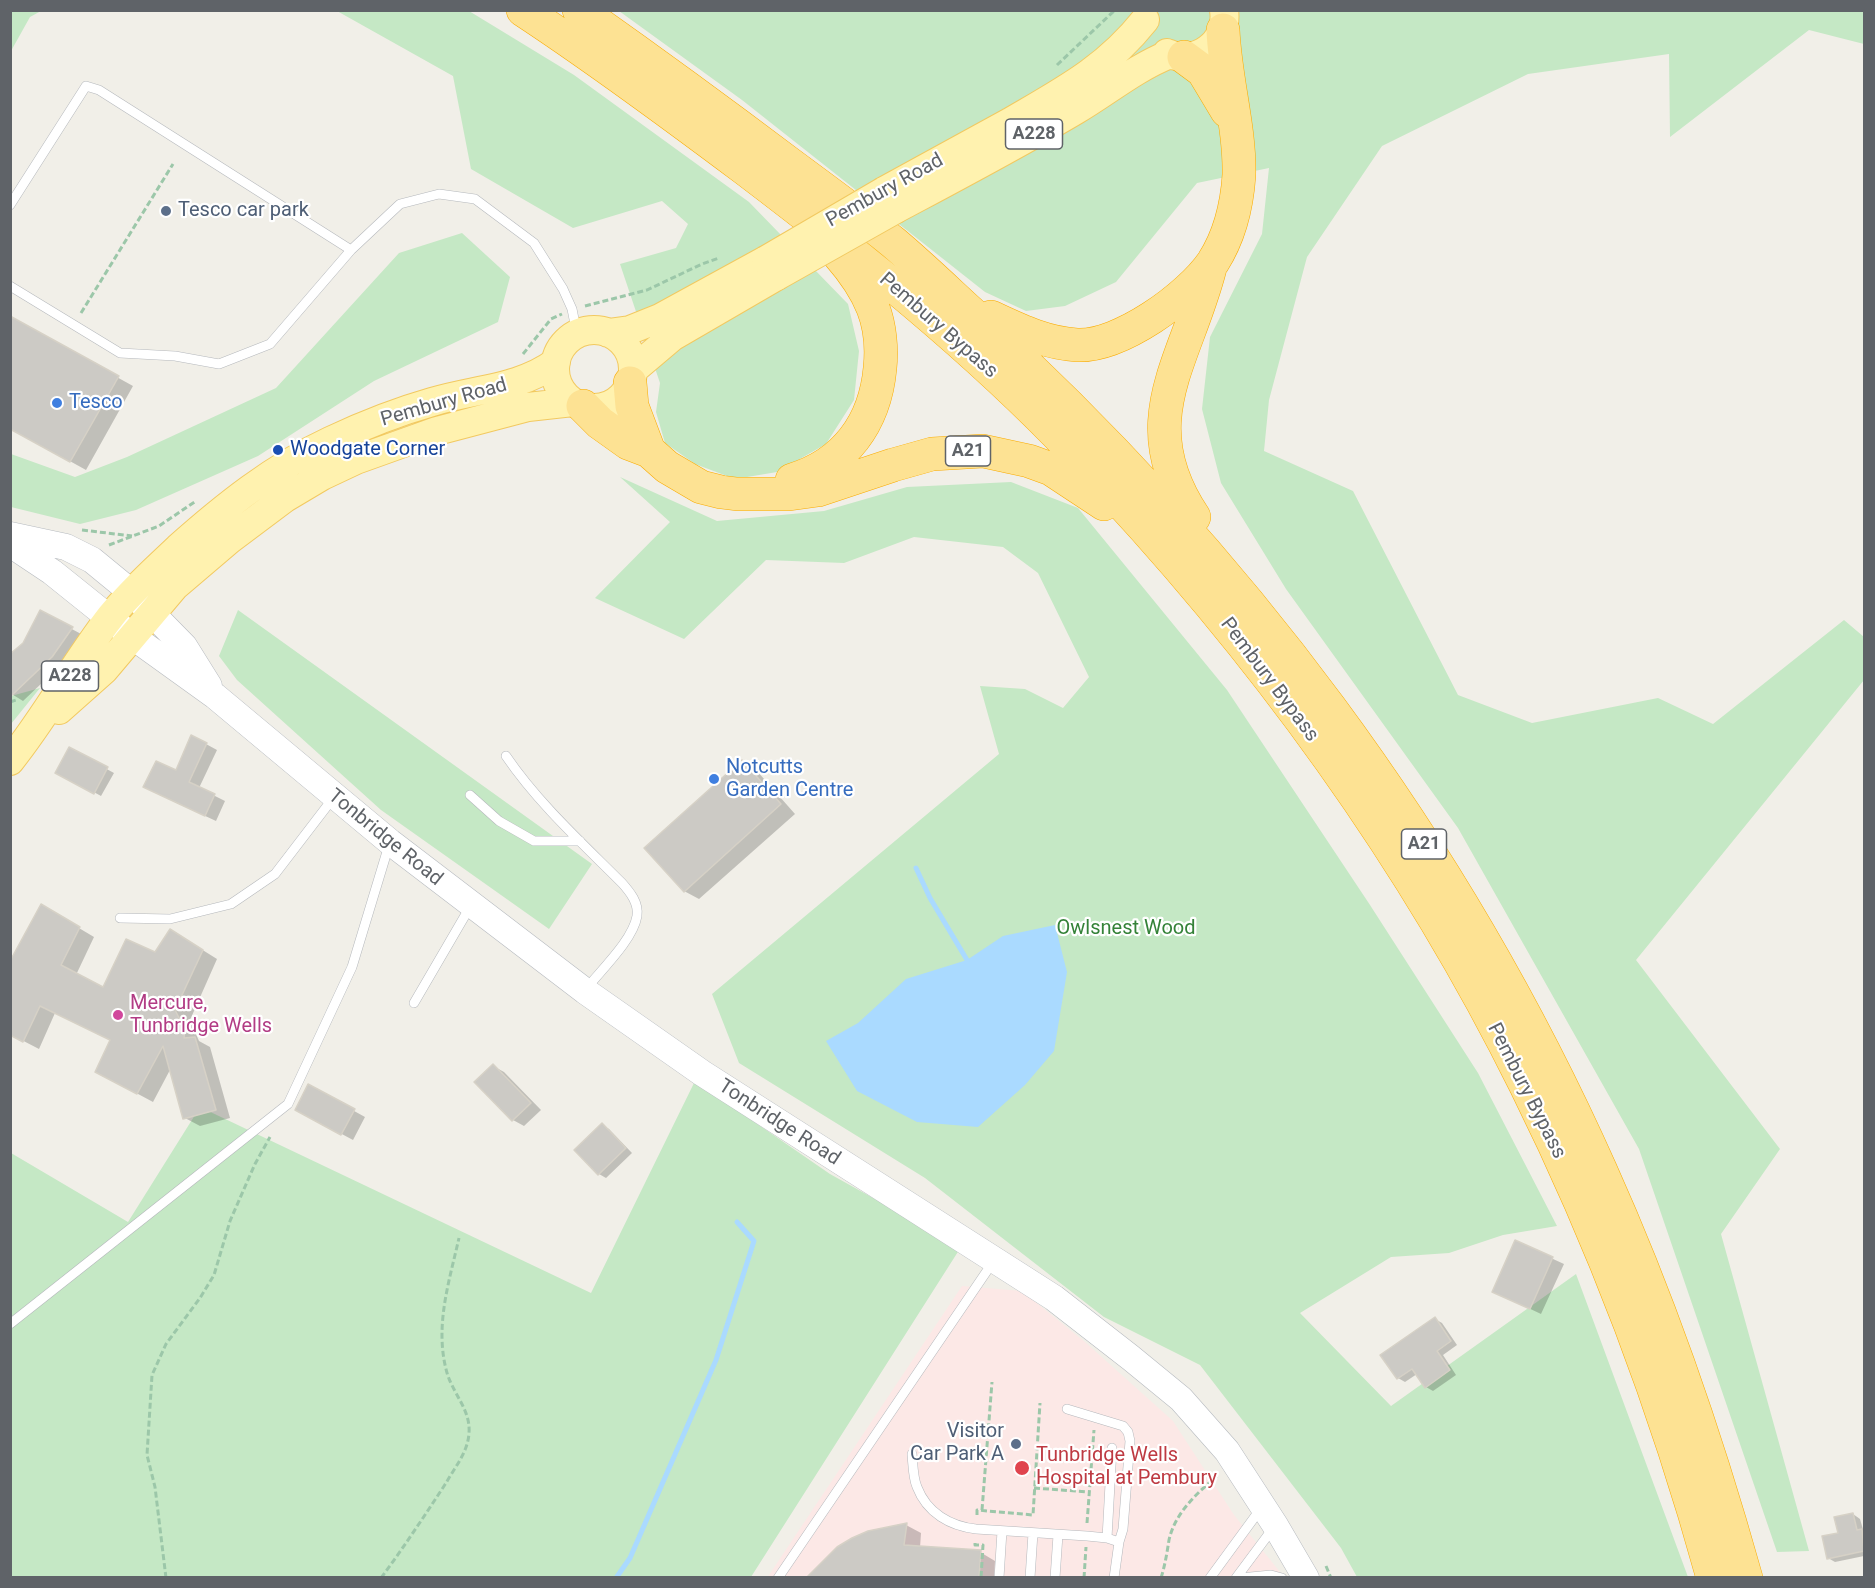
<!DOCTYPE html>
<html>
<head>
<meta charset="utf-8">
<style>
	body { margin:0 }
	#map { position:relative; width:1875px; height:1588px; overflow:hidden; background:#f1efe8; font-family:Roboto,sans-serif }
	canvas { display:block }
	.frame { position:absolute; inset:0; border:12px solid #5f6368; pointer-events:none }
</style>
</head>
<body>
<div id="map">
<canvas width="1875" height="1588"></canvas>
<div class="frame"></div>
</div>
<script>
const ctx = document.querySelector('canvas').getContext('2d');
ctx.lineJoin = 'round';
function fillPath(path, color) { ctx.fillStyle = color; ctx.fill(path, 'evenodd'); }
function strokePath(path, color, width, dash) { ctx.strokeStyle = color; ctx.lineWidth = width; ctx.lineCap = dash ? 'butt' : 'round'; ctx.setLineDash(dash || []); ctx.stroke(path); }
function write(font, color, halo, rows, align = 'center') {
  ctx.font = font + ' Roboto,sans-serif'; ctx.lineWidth = 4.5; ctx.setLineDash([]); ctx.textBaseline = 'middle'; ctx.strokeStyle = halo; ctx.fillStyle = color; for (const [text, x, y, turn = 0] of rows) {
    ctx.save(); ctx.translate(x, y); ctx.rotate((+turn || 0) * Math.PI / 180); ctx.textAlign = isNaN(turn) ? turn : align; if (halo) ctx.strokeText(text, 0, 0); ctx.fillText(text, 0, 0); ctx.restore();
  }
}
fillPath(new Path2D(`
	M962,1286L1022,1291L1085,1342L1173,1421L1234,1515L1284,1577L767,1578Z`), '#fce8e6');
fillPath(new Path2D(`
	M11,10L41,11L30,17L11,51Z
	M337,11H469L574,75L749,202L848,304L859,351L854,400L826,444L777,472L735,479L695,464L665,443L656,412L660,383L620,264L676,248L688,224L662,201L573,228L471,169L453,76Z
	M619,11H1864V44L1809,30L1670,137L1669,54L1528,74L1382,146L1307,257L1269,400L1264,451L1353,491L1458,695L1532,723L1658,698L1713,724L1844,620L1864,637V680L1636,960L1780,1149L1721,1234L1809,1551L1777,1552L1639,1149L1458,828L1286,589L1221,483L1202,409L1210,337L1262,234L1269,168L1197,183L1116,282L1065,306L1026,311L985,292L742,100Z
	M462,233L510,277L498,322L374,381L258,456L136,510L80,524L11,507V454L75,477L127,457L276,388L399,253Z
	M620,477L717,521L824,511L907,487L1011,482L1078,508L1227,690L1370,905L1478,1073L1557,1226L1503,1235L1449,1253L1391,1257L1300,1313L1391,1406L1576,1274L1688,1577H1357L1341,1548L1200,1365L1104,1317L925,1178L739,1063L712,994L999,754L980,686L1025,689L1063,708L1089,677L1038,573L1003,547L914,537L844,563L766,560L684,639L595,598L670,522Z
	M238,610L592,864L549,929L381,810L237,680L219,656Z
	M40,688L11,724V696Z
	M695,1081L830,1174L961,1247L751,1577L11,1578V1153L128,1222L200,1107L591,1293Z`), '#c5e8c5');
fillPath(new Path2D(`
	M1055,925L1067,972L1054,1051L1025,1085L978,1127L917,1122L857,1091L826,1041L858,1023L906,979L967,960L1003,936Z`), '#aadaff');
fillPath(new Path2D(`
	M10,318L133,386L86,470L10,428Z
	M40,612L83,635L63,663L23,701L10,693V656L24,644Z
	M206,744L217,750L199,788L225,801L216,821L156,793Z
	M70,749L114,773L101,796L57,772Z
	M742,762L757,771L795,814L699,899L684,891Z
	M42,906L94,937L76,975L103,989L156,954L185,939L217,959L190,1020L199,1041L210,1047L230,1118L200,1126L185,1118L171,1068L153,1102L112,1080V1041L55,1013L39,1049L10,1034Z
	M493,1066L504,1072L541,1110L524,1126L513,1120Z
	M309,1086L365,1117L353,1140L308,1116Z
	M602,1125L609,1129L632,1153L606,1178L599,1174Z
	M1516,1242L1564,1264L1541,1314L1505,1297Z
	M1435,1319L1442,1323L1457,1345L1443,1355L1456,1375L1433,1391L1426,1387L1417,1374L1405,1382L1398,1378Z
	M1853,1514L1860,1519L1864,1533V1556L1835,1562L1828,1558L1839,1534Z
	M906,1525L921,1533L920,1548L980,1552L995,1561L994,1578H808Z`), '#0003');
strokePath(new Path2D(`
	M916,868L930,898L967,960
	M616,1578L630,1558L716,1360L754,1241L737,1222`), '#aadaff', 5);
const building = new Path2D(`
	M10,316L119,376L70,462L10,429Z
	M40,610L73,627L52,657L11,696L10,654L23,643Z
	M191,735L207,743L189,782L215,794L205,816L143,787L156,761L176,770Z
	M69,747L108,767L94,794L55,773Z
	M742,760L781,804L684,892L644,848Z
	M41,904L80,927L61,965L103,987L126,939L155,952L170,929L203,950L175,1010L185,1029L184,1038L195,1037L216,1110L183,1119L163,1046L137,1094L95,1072L110,1040L40,1006L23,1042L10,1035V961Z
	M493,1064L531,1103L512,1121L474,1082Z
	M308,1084L355,1109L341,1135L295,1110Z
	M602,1123L626,1148L598,1175L574,1150Z
	M1515,1240L1553,1257L1530,1309L1492,1292Z
	M1435,1317L1451,1341L1437,1351L1450,1370L1425,1388L1412,1369L1397,1379L1380,1355Z
	M1853,1513L1857,1530L1862,1529L1864,1551L1827,1559L1822,1536L1838,1533L1834,1517Z
	M907,1523L904,1545L981,1550L979,1578H806L837,1547L852,1538L868,1531Z`);
fillPath(building, '#cccac5');
strokePath(building, '#d6d1c6', 1.5);
const lane = new Path2D(`
	M10,205L86,86L99,90L351,250
	M10,286L120,353L175,356L219,364L270,344L351,250L400,204L439,194L475,199L534,243L563,289L572,309L577,334
	M506,756C538,803 582,843 622,883C630,892 639,903 637,916C633,940 601,970 586,989
	M470,795L499,821L534,841H580
	M120,918L170,919L231,904L275,874L334,797
	M414,1003L470,907
	M10,1324L288,1104L352,967L389,845
	M1067,1409L1123,1426L1128,1432L1130,1441L1123,1529L1119,1542
	M912,1454C913,1465 913,1478 917,1487C927,1513 950,1526 976,1529L1087,1536L1107,1538L1119,1542L1114,1578
	M1107,1538L1112,1448
	M778,1578L993,1262
	M999,1578L1002,1531
	M1030,1578L1033,1533
	M1055,1578L1058,1535
	M1210,1578L1262,1507
	M1236,1578L1274,1527
	M1240,1578L1271,1575L1282,1578`);
const secondary = new Path2D(`
	M10,535L66,547L92,560L131,592L184,646L209,686
	M10,544L52,572L133,637L215,696L390,842L585,991L702,1073L1054,1298L1131,1358L1181,1399L1227,1451L1275,1525L1306,1578`);
const primary = new Path2D(`
	M1167,53C1196,67 1229,42 1224,10
	M884,191C926,168 968,145 1010,122C1063,91 1106,69 1145,20
	M896,209C956,177 1017,145 1076,110C1108,91 1135,68 1170,54
	M555 369a39 39 0 1 1 78 0a39 39 0 1 1-78 0Z
	M608,333L630,330L660,318L766,260
	M633,370L672,337L777,276
	M59,710L104,670L175,586L229,540L285,498L322,476L356,460L437,431L528,407L573,402
	M10,761C47,715 75,662 111,616C131,591 155,570 178,548C224,507 274,467 330,441C362,426 397,412 432,402C474,389 520,389 556,362`);
const highway = new Path2D(`
	M523,10C599,60 673,115 745,169C861,257 975,348 1075,453C1254,640 1411,853 1526,1086C1604,1243 1666,1408 1713,1578
	M579,10C650,60 721,112 790,164C825,190 861,216 894,243C920,265 944,288 969,311C1236,552 1454,841 1601,1171C1660,1302 1707,1439 1746,1578
	M1184,57L1203,71L1227,111
	M991,317C1019,330 1045,343 1077,345C1120,347 1189,297 1213,262C1229,237 1237,205 1239,175C1240,127 1225,79 1223,30
	M630,383L632,406L649,451
	M583,406L600,423L628,443L649,451L667,467L701,487L721,492L737,494H789L818,490L893,465L932,454L983,451L1029,461L1051,469L1104,504
	M792,480C845,464 875,423 880,368C882,349 880,326 873,308C865,288 852,270 838,254
	M1194,517C1130,421 1186,362 1210,268`);
strokePath(lane, '#b5b8bc', 10);
strokePath(secondary, '#b6babf', 27);
strokePath(primary, '#f2c960', 30);
strokePath(highway, '#f9ab00', 34);
strokePath(new Path2D(`
	M1057,65L1115,10
	M585,306L647,290L702,264L719,258
	M81,313L173,164
	M523,354L551,319L562,314
	M82,530L132,536
	M109,545L159,526L196,501
	M10,702L16,700
	M1034,1488L1089,1492
	M982,1510L992,1382
	M977,1515V1510L1033,1515L1040,1403
	M1087,1523L1094,1430
	M975,1543V1545H983L981,1578
	M1326,1566L1331,1578
	M166,1578L155,1487L147,1455L152,1375L166,1344L200,1298L214,1275L230,1221L255,1164L270,1137
	M381,1578C404,1547 425,1515 446,1483C455,1467 468,1452 469,1433C471,1409 451,1392 446,1369C435,1325 449,1282 459,1238
	M1084,1578L1086,1547
	M1161,1578C1165,1565 1167,1553 1169,1540C1175,1513 1197,1493 1217,1476`), '#9cc7a9', 3, [6, 3]);
strokePath(lane, '#fff', 9);
strokePath(secondary, '#fff', 26);
strokePath(primary, '#fff2af', 28);
strokePath(highway, '#fde293', 33);
const primaryBridge = new Path2D(`
	M766,260L884,191
	M777,276L896,209`);
strokePath(primaryBridge, '#f2c960', 30, []);
strokePath(primaryBridge, '#fff2af', 28);
for (const [x, y, r, color] of [
	[166,211,6,"#5c6f8a"],
	[57,403,6,"#3f7fe0"],
	[278,450,6,"#1a4fb4"],
	[714,779,6,"#3f7fe0"],
	[118,1015,6,"#d1479c"],
	[1016,1444,6,"#5c6f8a"],
	[1022,1468,8,"#e0444e"]
]) { const dot = new Path2D(); dot.arc(x, y, r, 0, 2 * Math.PI); ctx.fillStyle = color; ctx.fill(dot); strokePath(dot, '#fff', 2); }
for (const [x, y, w] of [
	[1034,134,57],
	[968,451,45],
	[70,676,57],
	[1424,844,45]
]) { const box = new Path2D(); box.roundRect(x - w / 2, y - 15, w, 30, 4.5); ctx.fillStyle = '#fff'; ctx.fill(box); strokePath(box, '#5f6368', 1.5); }
write('bold 18px', '#5f6368', null, [
	["A228",1034,134],
	["A21",968,451],
	["A228",70,676],
	["A21",1424,844]
]);
write('20px', '#5f6368', '#fff', [
	["Pembury Road",885,191,-29],
	["Pembury Bypass",938,326,41],
	["Pembury Road",444,403,-16],
	["Pembury Bypass",1269,680,53],
	["Tonbridge Road",385,838,39],
	["Pembury Bypass",1526,1091,63],
	["Tonbridge Road",779,1123,33]
]);
write('20px', '#4e5e75', '#fff', [
	["Tesco car park",178,211],
	["Visitor",1004,1432,"right"],
	["Car Park A",1004,1455,"right"]
], 'left');
write('20px', '#366cbe', '#fff', [
	["Tesco",69,403],
	["Notcutts",726,768],
	["Garden Centre",726,791]
], 'left');
write('20px', '#164399', '#fff', [
	["Woodgate Corner",290,450]
], 'left');
write('20px', '#348238', '#fff', [
	["Owlsnest Wood",1126,929]
]);
write('20px', '#b23c85', '#fff', [
	["Mercure,",130,1004],
	["Tunbridge Wells",130,1027]
], 'left');
write('20px', '#be3a42', '#fff', [
	["Tunbridge Wells",1036,1456],
	["Hospital at Pembury",1036,1479]
], 'left');
</script>
</body>
</html>
